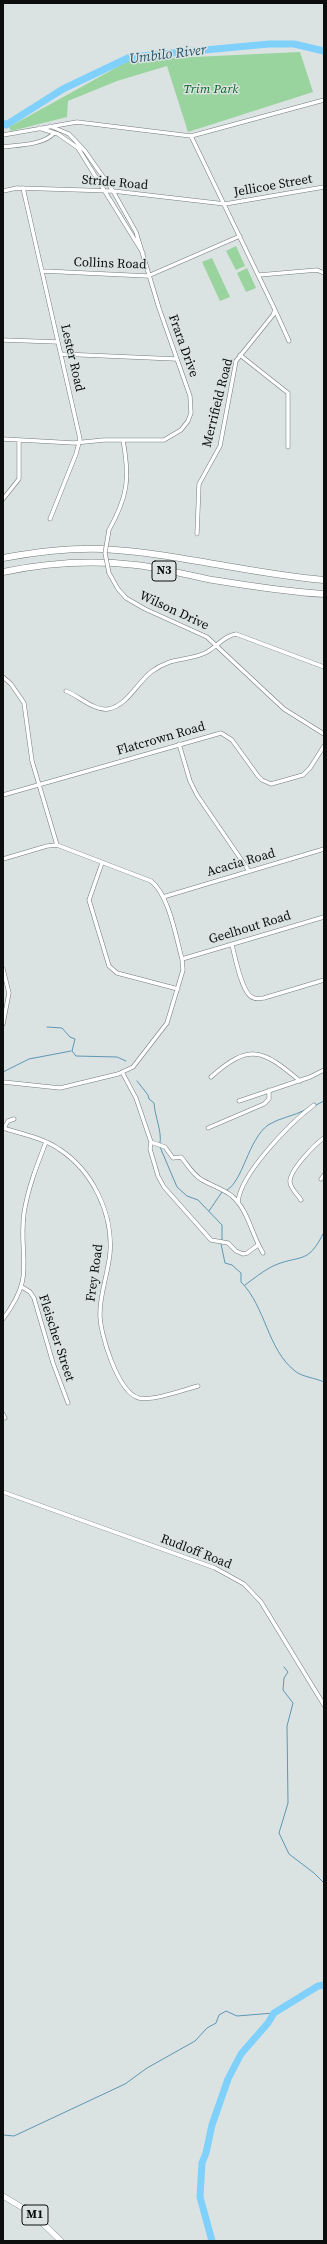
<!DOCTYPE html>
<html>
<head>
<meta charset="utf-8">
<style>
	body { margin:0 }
	#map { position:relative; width:327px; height:2244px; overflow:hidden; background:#dae3e2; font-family:"Source Serif 4",serif }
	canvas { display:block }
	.frame { position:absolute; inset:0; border:4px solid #0b0e0d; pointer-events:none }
</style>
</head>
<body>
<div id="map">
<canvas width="327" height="2244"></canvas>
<div class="frame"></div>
</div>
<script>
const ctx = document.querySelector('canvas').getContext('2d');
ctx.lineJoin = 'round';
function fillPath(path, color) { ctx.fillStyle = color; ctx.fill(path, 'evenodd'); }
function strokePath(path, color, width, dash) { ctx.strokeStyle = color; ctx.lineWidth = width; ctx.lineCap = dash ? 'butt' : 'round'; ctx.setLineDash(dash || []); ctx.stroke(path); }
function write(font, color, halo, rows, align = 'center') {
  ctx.font = font + ' "Source Serif 4",serif'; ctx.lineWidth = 3; ctx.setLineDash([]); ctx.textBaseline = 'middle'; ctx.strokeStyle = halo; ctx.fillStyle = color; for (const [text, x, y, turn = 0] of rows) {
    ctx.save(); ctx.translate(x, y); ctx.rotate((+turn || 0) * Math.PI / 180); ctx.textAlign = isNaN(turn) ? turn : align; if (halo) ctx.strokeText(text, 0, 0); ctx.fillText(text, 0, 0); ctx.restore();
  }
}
fillPath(new Path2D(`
	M300,52L313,92L188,132L167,66L117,81L68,101L67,117L11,131L9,127L130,60Z
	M236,246L245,266L236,270L226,251Z
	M212,258L230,297L220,301L202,262Z
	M247,268L256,288L246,292L237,273Z`), '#99d39d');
strokePath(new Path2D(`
	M47,1027L62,1028L70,1037L75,1039L72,1051L76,1056L117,1057L126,1061
	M3,1072L29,1059L71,1051
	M137,1081L148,1095L149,1099L154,1103C155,1118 162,1130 160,1144
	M316,1105L324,1101
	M160,1147L177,1187L187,1196L198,1200L222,1225V1241
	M227,1190C243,1181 248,1140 268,1125C279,1118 294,1116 305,1110
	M209,1211L222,1192
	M221,1244L225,1263L232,1265L241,1273V1282C266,1307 267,1349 295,1371C302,1377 316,1378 324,1382
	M245,1285C253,1279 262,1272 271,1267C300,1253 307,1267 324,1232
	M284,1667L288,1672L284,1678L283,1690L293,1703L287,1726L288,1803L279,1833L289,1854L314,1873L324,1883
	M3,2135L14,2136L125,2084L147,2068L195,2041L207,2028L216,2023L219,2015L226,2011L237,2016L274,2013`), '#5d96b4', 1);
strokePath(new Path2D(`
	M3,123L6,125L63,89L130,57L269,44H294L324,51
	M212,2241L200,2197L202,2163L206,2153L212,2125L228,2079L241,2054L268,2023L274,2013L318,1986L324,1985`), '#80d0fc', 7);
const minor = new Path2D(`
	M39,128L58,134L78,148L143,253
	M3,135L77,122L191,136L324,100
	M191,136L275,310L273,315L236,361L220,446L199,484L197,534
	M3,147C18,145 44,145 54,133
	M23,188L80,439L76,454L50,519
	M3,191L17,188L113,191L225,204L324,187
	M43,271L148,276L240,236
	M259,275L317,270L324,273
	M275,310L289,341
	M3,340L58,342
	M61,354L176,359
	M240,355L288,393V447
	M3,439L74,443L104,440H164L181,430L188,421L191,413L190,396L159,308L136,232L113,191L85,151L69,134L50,126
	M3,499L19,479V442
	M109,530C128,496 130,478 123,440
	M109,573L118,589L126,598L145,609L207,637L284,709L324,734
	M3,677L11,684L24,703L32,761L57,845
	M66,691C79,696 94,711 108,709C127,706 137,683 151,672C172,656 185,662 205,653C216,648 223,636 236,634L324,667
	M179,744L190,781L197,795L249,871
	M3,795L221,733L232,740L258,776L262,780L271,784L303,775L310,768L324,746
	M3,859L47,846L57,845L151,881C169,895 176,937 182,959L183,970L167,1023L133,1067L118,1074L60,1088L3,1082
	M102,863L89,900L109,966L117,973L178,989
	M163,897L324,849
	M232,945C235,956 242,996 254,998C257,999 261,998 264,998L324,980
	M182,959L324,917
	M3,969L9,993L3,1024
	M122,1072L136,1098L151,1142L165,1147L173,1158L181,1157C188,1165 192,1174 202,1180C209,1184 227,1191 232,1196C249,1211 251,1234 263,1253
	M211,1077C250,1042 263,1050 300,1081
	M239,1101L310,1077L324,1070
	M3,1128C22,1134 43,1138 59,1149C93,1171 113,1214 110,1253C108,1274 100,1293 100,1313C99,1332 118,1393 139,1398C154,1401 183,1390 198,1386
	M4,1128L8,1121L14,1119
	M208,1128L264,1104L269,1099V1090
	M151,1142L150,1149L158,1176L164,1187L211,1240L228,1243L236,1251L243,1254L247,1253L258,1245
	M321,1179L324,1175
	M301,1200C298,1195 290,1188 290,1182C289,1171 315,1144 324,1138
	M238,1203C239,1175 291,1122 314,1105
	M22,1287L30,1292L34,1298L53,1363L68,1403
	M3,1319C37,1274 18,1260 24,1213C28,1188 37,1165 46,1142
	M3,1414L5,1418
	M3,1492L215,1568L244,1584L261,1602L324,1705`);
const trunk = new Path2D(`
	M3,2196L33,2214L61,2241`);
const motorway = new Path2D(`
	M3,558C36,552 69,548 102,549C177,553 250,574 324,580
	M3,572C46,563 91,560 136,565C161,568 187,575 213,580C250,586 287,592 324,594`);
strokePath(minor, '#747b7b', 4.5);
strokePath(trunk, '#747b7b', 6);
strokePath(motorway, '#747b7b', 7);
strokePath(minor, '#fff', 3.5);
strokePath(trunk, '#fff', 5.5);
strokePath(motorway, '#fff', 6);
const minorBridge = new Path2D(`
	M109,573L105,553L109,530`);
strokePath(minorBridge, '#747b7b', 4.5, []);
strokePath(minorBridge, '#fff', 3.5);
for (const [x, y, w] of [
	[164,571,24],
	[35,2215,26]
]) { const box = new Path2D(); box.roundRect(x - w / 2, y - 10, w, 20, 3); ctx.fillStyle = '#dae3e2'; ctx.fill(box); strokePath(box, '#0b0e0d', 1); }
write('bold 12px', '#0b0e0d', null, [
	["N3",164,571],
	["M1",35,2215]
]);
write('italic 13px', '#0d6222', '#dae3e2', [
	["Trim Park",211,90]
]);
write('13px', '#0b0e0d', '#dae3e2', [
	["Stride Road",115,183,5],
	["Jellicoe Street",273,186,-10],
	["Collins Road",110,264,2],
	["Frara Drive",183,346,70],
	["Lester Road",72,358,77],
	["Merrifield Road",218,403,-76],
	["Wilson Drive",174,611,25],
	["Flatcrown Road",161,739,-16],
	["Acacia Road",241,863,-16],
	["Geelhout Road",250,928,-17],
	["Frey Road",95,1273,-82],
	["Fleischer Street",56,1338,72],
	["Rudloff Road",196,1552,21]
]);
write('italic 14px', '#255269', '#dae3e2', [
	["Umbilo River",168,55,-7]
]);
</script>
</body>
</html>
